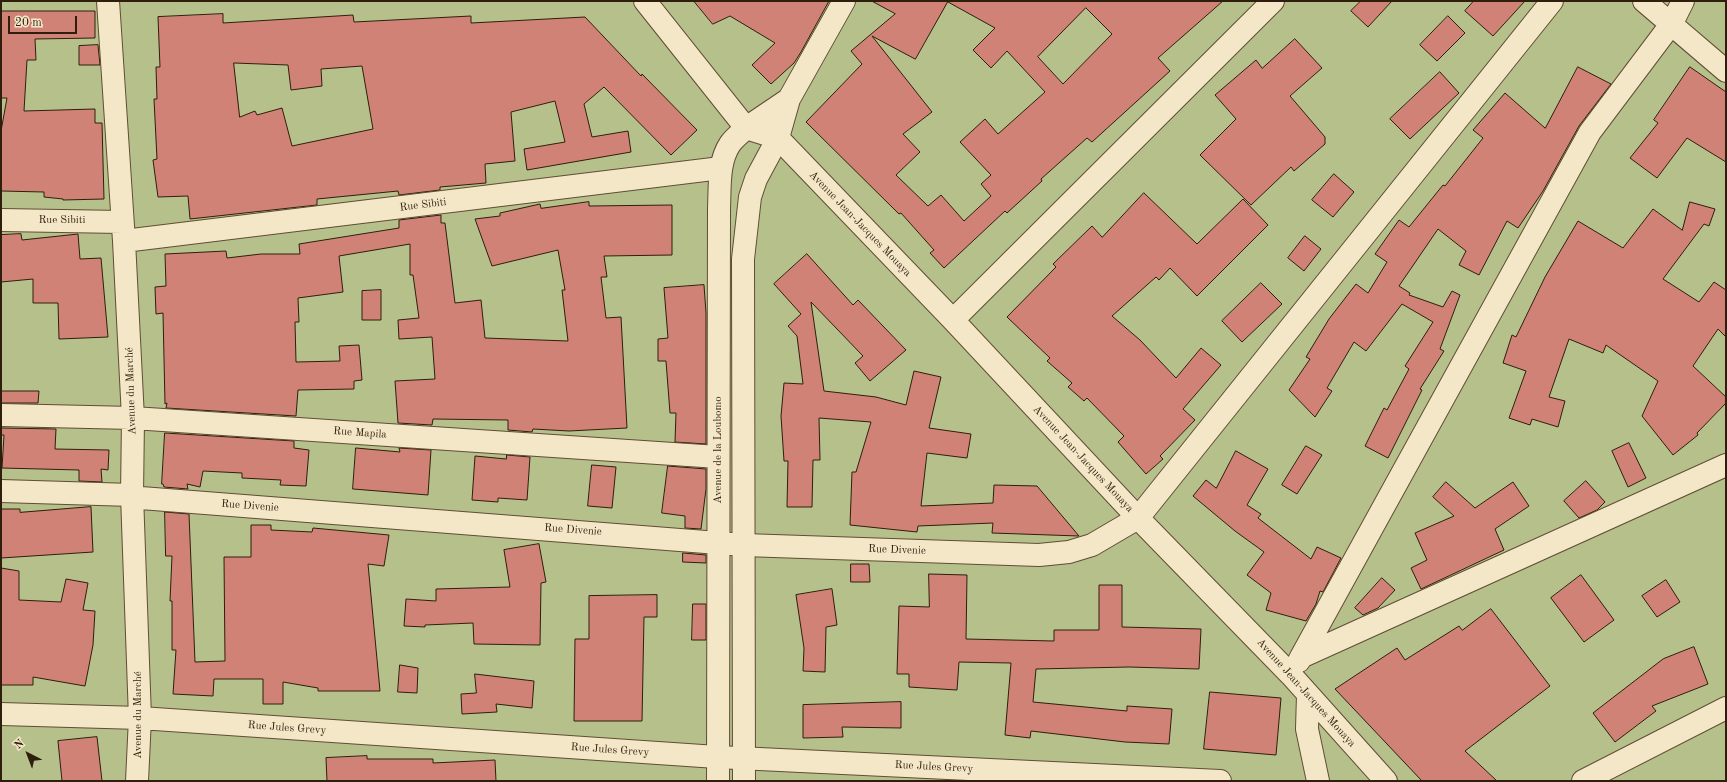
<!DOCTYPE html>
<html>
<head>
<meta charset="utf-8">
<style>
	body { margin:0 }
	#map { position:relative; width:1727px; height:782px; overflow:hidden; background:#eedaab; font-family:"Old Standard TT",serif }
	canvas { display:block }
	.frame { position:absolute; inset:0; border:2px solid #301e0d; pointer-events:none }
	.north { position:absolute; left:8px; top:734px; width:40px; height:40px; -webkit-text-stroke:3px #f4e7c8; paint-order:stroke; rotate:318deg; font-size:11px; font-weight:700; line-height:16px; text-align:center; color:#301e0d }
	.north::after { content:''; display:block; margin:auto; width:14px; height:18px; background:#301e0d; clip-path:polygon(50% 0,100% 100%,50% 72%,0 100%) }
	.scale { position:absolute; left:8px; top:16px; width:69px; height:18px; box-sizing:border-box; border:2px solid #301e0d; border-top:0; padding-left:5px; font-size:12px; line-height:14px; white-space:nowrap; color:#301e0d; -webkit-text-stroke:3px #f4e7c8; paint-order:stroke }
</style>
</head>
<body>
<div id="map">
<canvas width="1727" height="782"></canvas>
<div class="frame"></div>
<div class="north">N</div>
<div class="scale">20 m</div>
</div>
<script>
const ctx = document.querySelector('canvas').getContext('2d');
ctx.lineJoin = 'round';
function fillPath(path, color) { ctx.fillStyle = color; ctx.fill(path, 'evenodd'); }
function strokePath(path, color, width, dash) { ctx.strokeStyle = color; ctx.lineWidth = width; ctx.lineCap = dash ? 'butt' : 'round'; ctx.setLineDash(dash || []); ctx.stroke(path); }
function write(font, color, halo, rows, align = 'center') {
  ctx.font = font + ' "Old Standard TT",serif'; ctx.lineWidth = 4; ctx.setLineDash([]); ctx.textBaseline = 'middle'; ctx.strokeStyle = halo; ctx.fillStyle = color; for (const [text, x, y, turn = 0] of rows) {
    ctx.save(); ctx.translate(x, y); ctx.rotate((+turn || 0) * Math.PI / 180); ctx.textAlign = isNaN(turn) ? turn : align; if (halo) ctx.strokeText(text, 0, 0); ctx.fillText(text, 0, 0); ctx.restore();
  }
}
fillPath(new Path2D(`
	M1,1H1726V781H1Z`), '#b5c08b');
const building = new Path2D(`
	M694,1H829L801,52L794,63L771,84L752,65L775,43L730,16L713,24Z
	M872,1H1223L1158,58L1170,71L1092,142L1087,138L1041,179L1042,181L1007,213L1005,211L944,268L930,253L934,250L901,213L899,214L806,122L862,64L851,51L895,14ZM948,2L995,28L973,50L991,68L1007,51L1045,92L998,134L985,119L960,142L991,175L981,184L991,196L964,221L941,195L928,206L896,175L920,152L903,134L932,112L872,36L915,59ZM1086,8L1112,34L1063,84L1038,57Z
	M1361,1H1392L1368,27L1351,11Z
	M1474,1H1525L1493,36L1465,11Z
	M1,11H95V38L35,39L36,60H27L24,111L95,109V123H102L104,199L63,200V199L44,197V192L1,191V131L7,98H1Z
	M223,14V23L353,15L354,22L471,16V23L585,17L641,76L642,74L697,130L671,155L604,87L584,104L592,137L628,131L631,152L527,170L524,149L565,142L555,101L511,112L515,161L485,164L486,183L440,187V190L399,195L398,191L317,199V205L190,219L188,196L158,197L153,160L157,159L154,99H157L156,67H160L158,17ZM234,63L288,65L291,90L322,86L321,69L362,66L373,129L292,146L282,108L257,115L255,111L240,117Z
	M1448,16L1465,33L1437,61L1420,45Z
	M1295,39L1322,68L1290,96L1325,137V144L1294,171L1291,167L1251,205L1200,155L1236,119L1215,95L1256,60L1262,68Z
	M98,45L100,65H79V46Z
	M1578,67L1611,84L1579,126L1543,191L1518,228L1507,221L1479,275L1459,265L1466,251L1438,229L1399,286L1410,293L1409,295L1443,307L1452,291L1460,295L1440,349L1444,351L1420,389L1422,390L1388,458L1365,446L1384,408L1387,410L1409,369L1405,366L1433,322L1402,304L1366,351L1354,342L1327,388L1332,391L1315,417L1289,390L1310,359L1306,357L1329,319L1356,284L1368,293L1387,262L1375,254L1399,220L1409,227L1443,185L1445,186L1483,138L1473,130L1505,93L1545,128Z
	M1690,67L1726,92V162L1687,138L1657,178L1630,158L1658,123L1654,120Z
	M1440,72L1459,93L1410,139L1390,119Z
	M1334,174L1354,192L1333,217L1312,200Z
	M1144,193L1197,244L1243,199L1268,225L1197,296L1170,268L1159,280L1156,277L1112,316L1140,340L1176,378L1201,348L1221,365L1183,409L1195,420L1160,456L1163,459L1146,474L1118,442L1124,436L1087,398L1084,401L1068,387L1072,383L1047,361L1050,358L1007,317L1056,267L1053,264L1092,226L1102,237Z
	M589,202V206L672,205V255L604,256L607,277H601L606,318L621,317L627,428L569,431L533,429L532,432L508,430V420L433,419L432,425L398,423L395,381L435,379L432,337L399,339L398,320L419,318L413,275H410V244L339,256L343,292L298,298L299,322H295L296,362L340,361L339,346L359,345L362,380L354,381V389L298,390L296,416L166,408L167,403L165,404L163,313L156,314L155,287L166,286L165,254L226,251L227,258L261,254H300L299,244L399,228V220L441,215V223H445L455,303L481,300L485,338L568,341L562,290H565L558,250L492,266L475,219L500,216V213L540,204L541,208Z
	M1690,202L1715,209L1709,226L1704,224L1663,279L1699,302L1714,282L1726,290V337L1718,329L1693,366L1726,397V403L1697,433L1698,435L1673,455L1642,416L1658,381L1606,345L1603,353L1569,339L1549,397L1565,401L1558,427L1532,419L1530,425L1509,418L1526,371L1503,363L1512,335L1516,337L1545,277L1578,221L1623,248L1653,209L1682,230Z
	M21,234L22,240L78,234L80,259L101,258L108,337L59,339L58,303H33V279L1,282V235Z
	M1305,236L1321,249L1304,271L1288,258Z
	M807,254L853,305L858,300L906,350L870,381L855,363L863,356L811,302L824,391L876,397L906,405L914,371L941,377L929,428L971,434L967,458L927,453L921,506L993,503L994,485L1037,486L1079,536L992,533L993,523L918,526L917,532L850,525L852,472H856L871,422L819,418L820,460H813L812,507H787L788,461H784L781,416L784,383L803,384L797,336L788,326L801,314L774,284Z
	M1261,283L1282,304L1242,342L1222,321Z
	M704,285L706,313V444L675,442L676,413H670L666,361H658V339L668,338L664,288Z
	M381,290V320H362V291Z
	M1,391H39L38,403H1Z
	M1,428L56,429L55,449L109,450L108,470L101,469L102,482L79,481V470L2,468L4,435H1Z
	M165,433L294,441V448L309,450L306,486L280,485L281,480L242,478V473L203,471L200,487L187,484L188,489L164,487L163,484H162Z
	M1629,443L1646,478L1628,487L1612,451Z
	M1306,446L1322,455L1297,494L1282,485Z
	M356,448L400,452L399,448L431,450L428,495L353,489Z
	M1236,451L1268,469L1247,505L1261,514L1258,518L1311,559L1317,547L1341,558L1323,592L1320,591L1316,604L1306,621L1266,610L1271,593L1247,575L1264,552L1235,531L1193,496L1206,480L1216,488Z
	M507,455L530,457L527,500L498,498V502L472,500L475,456L506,459Z
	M592,465L616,467L612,508L588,506Z
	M668,466L706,469V489L701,529L685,528V516L662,513Z
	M1586,481L1605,502L1597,510L1579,518L1564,501Z
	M1446,482L1475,508L1513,482L1529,506L1495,529L1504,550L1421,589L1411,568L1427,560L1415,533L1454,516L1433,497Z
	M91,507L93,552L1,558V509H20V512Z
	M165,512L189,514L195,662L225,661L224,557H251V525H271V530L312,532L313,528L389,535L384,566L368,564L380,691H318V688L283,682V704H263V679H214L213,696L173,694L176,650H172V601H170L172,556H166Z
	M539,544L546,582L541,583L540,645L474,644L473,623L425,625V627L404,626L406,599L436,601V589L510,587L504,550Z
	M683,553L706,555V563L683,562Z
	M851,564H869L870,582H851Z
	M1,568L19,571V600L61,602L66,579L88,583L83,610L95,611L93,645L85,686L33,677V685H1Z
	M929,574L967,575L966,639L1054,641V630H1099V585H1122V627L1201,629L1199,669L1129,667L1036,669L1033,702L1127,711V706L1172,709L1169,744L1125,742L1031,731L1030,738L1005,735L1011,663L959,662L957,690L909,687V674H897L899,606L929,607Z
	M1581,575L1614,620L1584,642L1551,598Z
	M1382,578L1395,590L1378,608L1363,615L1355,608Z
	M1666,580L1680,602L1657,617L1642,596Z
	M832,589L837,625L826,627L825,672L803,671L804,648L796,595Z
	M657,595V617H644L642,721H574L575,639H589V596Z
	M693,604H706V640H692Z
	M1491,609L1550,686L1465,751L1497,781H1422L1335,689L1397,648L1405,660L1459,626L1462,630Z
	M1694,647L1708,684L1652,706L1656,711L1615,742L1593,713L1663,659Z
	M400,665L418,668L417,693L398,692Z
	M475,674L534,681L532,708L496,704L497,712L462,714L461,694L476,693Z
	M1210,692L1281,698L1276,755L1204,749Z
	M901,702V728L842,727L843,737L803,738V705Z
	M97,737L102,781H62L58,741Z
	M367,756V759H433V763L495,760L496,781H327L326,758Z`);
fillPath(building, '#d08277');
strokePath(building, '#301e0d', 1);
const minor = new Path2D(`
	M108,1L124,241L133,418L132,495L140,718L137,781
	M844,1L789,99L778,138L953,320L1138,518L1291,675L1386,781
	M1644,1L1726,71
	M746,128L789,99
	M1,220L122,222
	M124,241L721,168
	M953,320L1273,1
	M1,415L133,418L718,457
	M1,491L132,495L141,498L744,545L1039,555L1069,552L1092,545L1138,518L1552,1
	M1301,657L1590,132L1672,23L1683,1
	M1299,661L1301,657L1726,465
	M1308,695L1307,729L1318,781
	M1,714L140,718L717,757L1220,781
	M1583,781L1726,708`);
const tertiary = new Path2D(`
	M645,1L746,128L778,138L756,179L750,197L743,259L744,781
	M718,781L719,208C720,187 718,162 730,144C734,138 741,133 746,128`);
strokePath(minor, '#604d34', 24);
strokePath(tertiary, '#604d34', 24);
strokePath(minor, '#f4e7c8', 22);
strokePath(tertiary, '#f4e7c8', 22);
write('11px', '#301e0d', '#f4e7c8', [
	["Rue Sibiti",423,205,-7],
	["Rue Sibiti",62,220],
	["Avenue Jean-Jacques Mouaya",860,224,46],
	["Avenue du Marché",131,391,-92],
	["Rue Mapila",360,433,4],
	["Avenue de la Loubomo",718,450,-90],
	["Avenue Jean-Jacques Mouaya",1083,459,47],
	["Rue Divenie",250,506,4],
	["Rue Divenie",573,530,4],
	["Rue Divenie",897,550,2],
	["Avenue Jean-Jacques Mouaya",1306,693,48],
	["Avenue du Marché",138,715,-90],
	["Rue Jules Grevy",287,728,4],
	["Rue Jules Grevy",610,750,4],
	["Rue Jules Grevy",934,767,3]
]);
</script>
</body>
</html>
